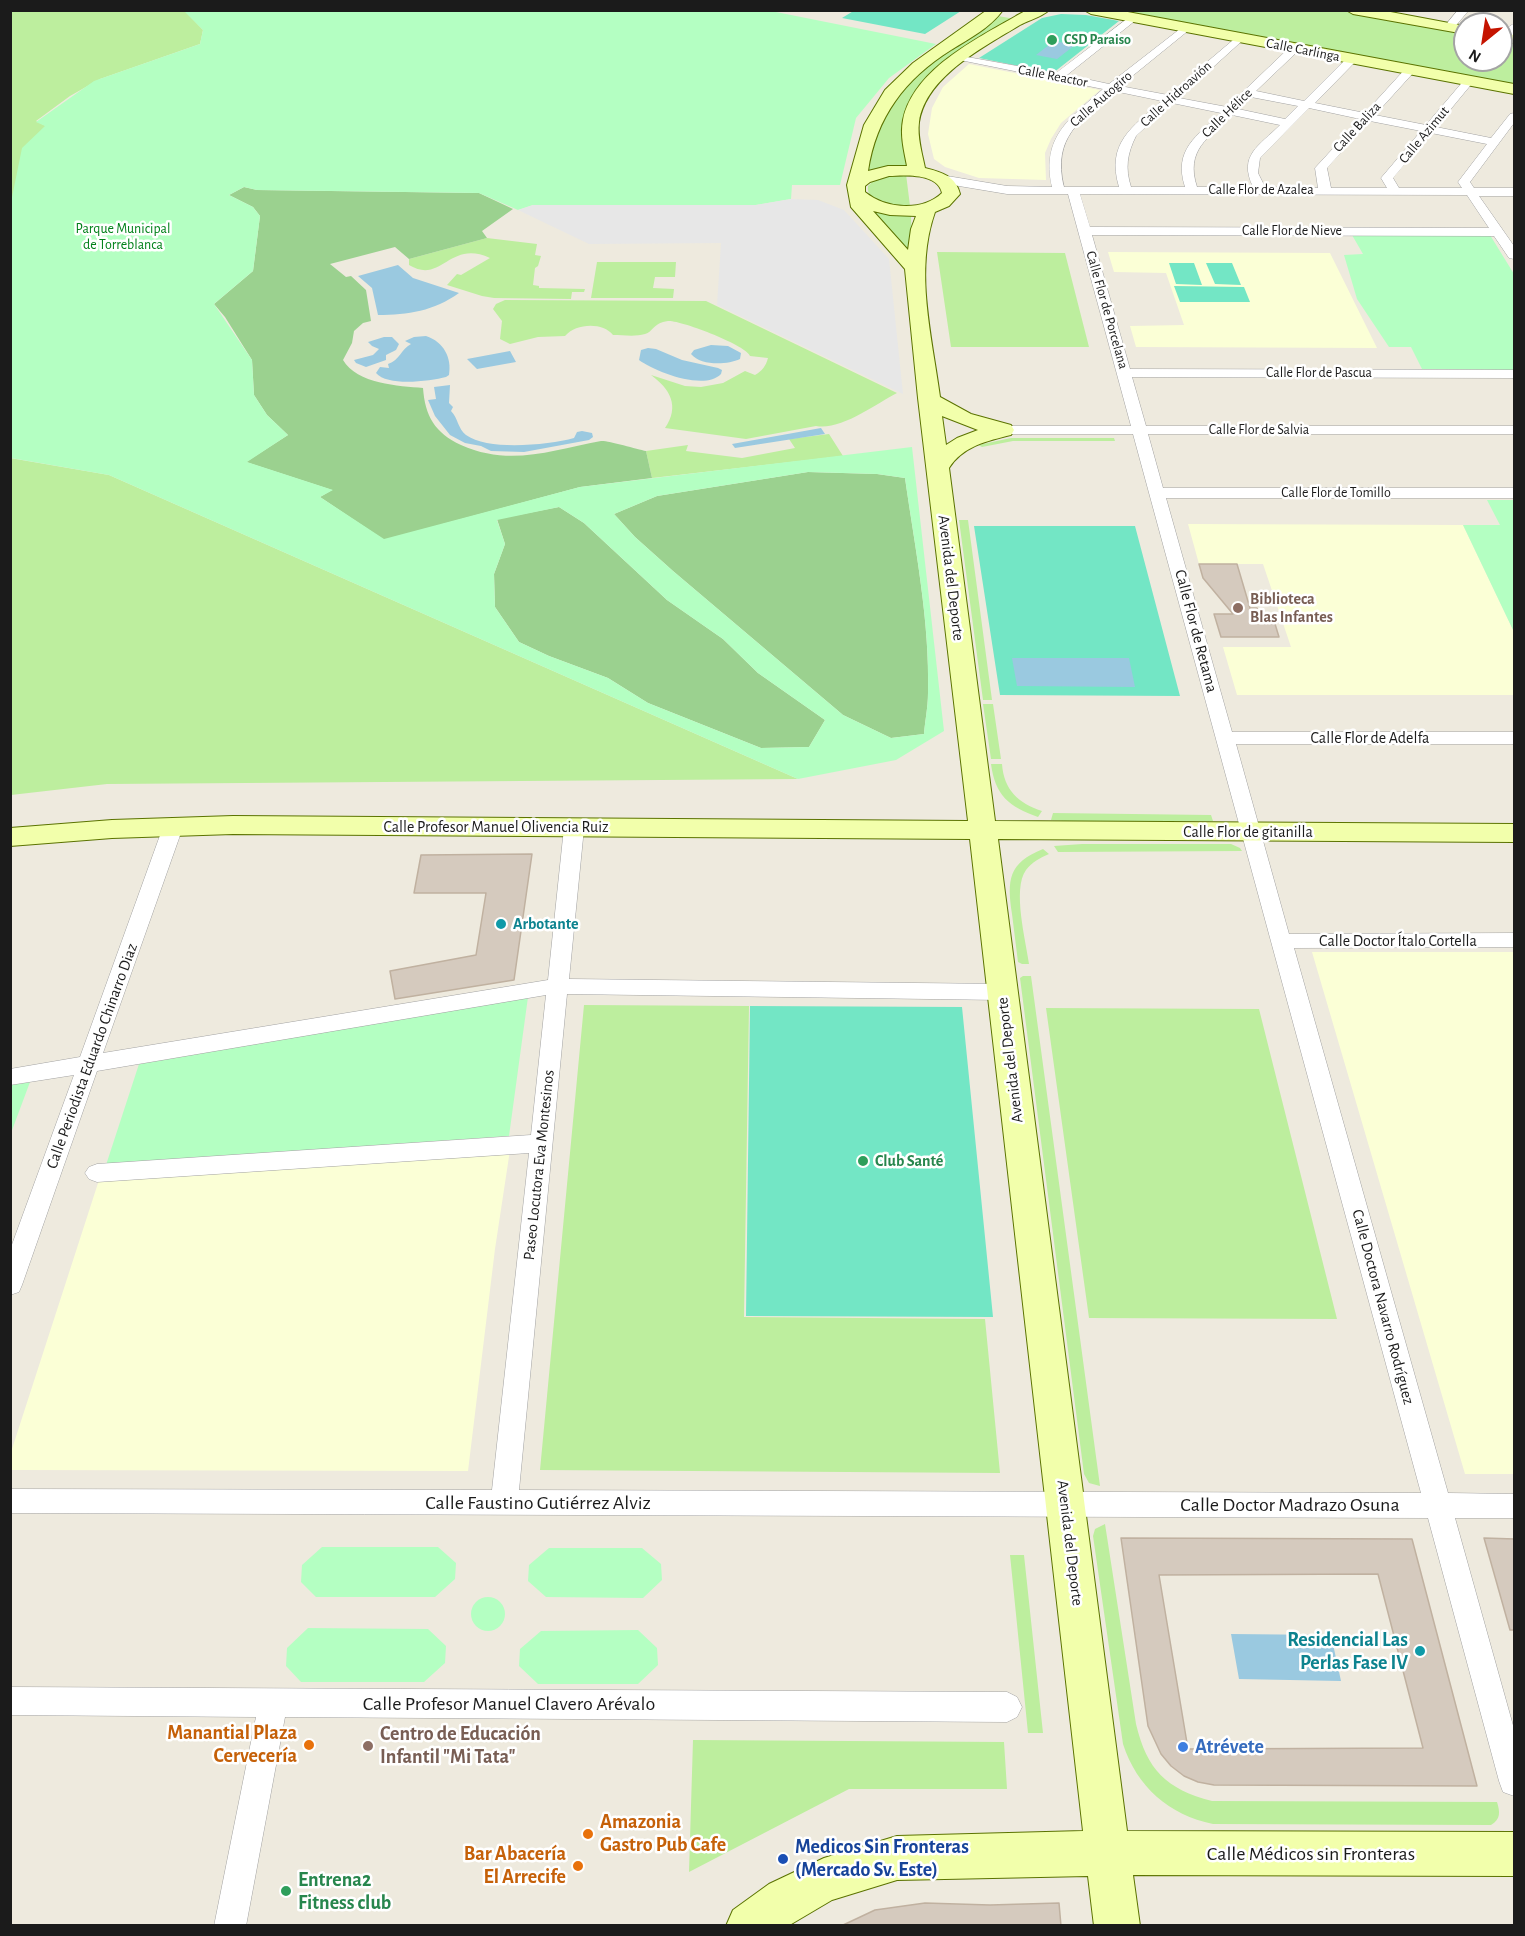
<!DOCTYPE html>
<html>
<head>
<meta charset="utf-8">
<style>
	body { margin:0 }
	#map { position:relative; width:1525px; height:1936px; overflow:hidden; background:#eeeade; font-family:"Alegreya Sans",sans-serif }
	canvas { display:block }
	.frame { position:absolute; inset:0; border:12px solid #1b1b1b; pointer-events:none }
	.north { position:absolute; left:1453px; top:12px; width:60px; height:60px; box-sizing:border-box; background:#fff; border:2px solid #a4a4a4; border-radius:50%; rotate:210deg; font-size:16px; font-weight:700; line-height:24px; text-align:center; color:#1b1b1b }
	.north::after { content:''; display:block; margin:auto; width:21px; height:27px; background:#c51400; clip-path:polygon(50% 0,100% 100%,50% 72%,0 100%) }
</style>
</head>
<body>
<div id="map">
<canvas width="1525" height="1936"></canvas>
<div class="frame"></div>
<div class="north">N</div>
</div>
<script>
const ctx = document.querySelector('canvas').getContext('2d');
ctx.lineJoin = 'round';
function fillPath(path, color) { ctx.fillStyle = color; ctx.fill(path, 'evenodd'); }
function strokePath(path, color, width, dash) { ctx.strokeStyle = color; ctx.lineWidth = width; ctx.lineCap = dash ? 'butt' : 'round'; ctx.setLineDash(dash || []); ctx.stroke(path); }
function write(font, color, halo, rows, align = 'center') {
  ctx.font = font + ' "Alegreya Sans",sans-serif'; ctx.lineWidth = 5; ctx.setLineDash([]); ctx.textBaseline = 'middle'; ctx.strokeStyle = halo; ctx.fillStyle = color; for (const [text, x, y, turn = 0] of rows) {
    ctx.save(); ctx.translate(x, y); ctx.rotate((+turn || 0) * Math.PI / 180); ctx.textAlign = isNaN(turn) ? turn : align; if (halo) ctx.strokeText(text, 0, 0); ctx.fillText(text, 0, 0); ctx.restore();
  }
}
fillPath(new Path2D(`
	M969,64L1100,90L1061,123L1051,139L1045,153L1046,180L979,178L945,167L934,159L928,134L932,108L943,87Z
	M1108,252L1330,253L1377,348L1136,347L1130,326L1184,325L1166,273L1114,272Z
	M1188,524L1463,525L1514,632V695H1237L1223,647H1291L1263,564H1199Z
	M1312,952H1514V1474H1465Z
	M510,1150L495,1249L468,1471L11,1470V1452L99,1180Z`), '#fbffd6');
fillPath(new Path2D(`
	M184,10L203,30L200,44L100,79L70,96L36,121L46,126L11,207V11Z
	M1114,11H1344L1465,32V60H1501V38L1514,41V87L1124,15Z
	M998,16L1015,19L919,87L909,166L868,170L880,120L917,73Z
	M906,174L910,206C897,206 865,205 868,186L877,177Z
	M867,209L911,215L912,250L909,251Z
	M487,238L537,244L535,255L541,256L538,266L535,268L533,285L539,286V288L585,289L584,292H572L571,299L494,298L482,296L447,285L457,274L461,275L490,258C449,239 442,285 409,265V259Z
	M937,252L1065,253L1089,347H951Z
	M597,262H676L675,277H655L653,288L674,289L673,298H591Z
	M505,300L706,301L897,393C876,404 840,431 816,426L746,439L665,428C680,406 670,389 651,375L685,386L701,387L723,383L745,371L755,375C762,371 766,366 768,358L750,356C748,346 681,320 668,321C653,323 653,332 645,334C635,337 623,335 613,335C603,322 576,323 565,336L538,337L510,344L500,339L502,321L493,309L496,304Z
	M829,434L843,456L652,478L646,451L688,445L686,451L742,458L795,448L789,439Z
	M1011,438H1114L1115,441H1013L982,447L978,445Z
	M10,458L109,475L798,779L107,784L11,795Z
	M959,520H968L992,700H983Z
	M983,704H993L1001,759H991Z
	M991,764H1002C1004,790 1018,803 1042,811L1038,817C1009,807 995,795 991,764Z
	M1053,813L1211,815L1213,821H1065L1051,820Z
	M1082,844H1231L1240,848L1242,851L1058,852L1054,846Z
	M1043,849L1049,854C1040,858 1032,862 1026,870C1012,889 1026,941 1029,964H1022L1018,962C1016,946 1014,930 1012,914C1007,880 1008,863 1043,849Z
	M1023,976H1031L1100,1486L1089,1483L1084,1474L1020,978Z
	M584,1005L749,1006L744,1317L985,1319L1000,1473L540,1470Z
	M1046,1008L1259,1009L1337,1319L1089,1318Z
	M1105,1524L1136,1724C1147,1770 1166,1789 1212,1801L1497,1802C1500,1812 1501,1819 1491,1825L1213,1824C1169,1815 1137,1787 1123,1744L1093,1536L1095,1529Z
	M1010,1555H1024L1043,1733H1028Z
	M693,1740L1004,1742L1007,1789H849L689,1872Z`), '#bdee9e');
fillPath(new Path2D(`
	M244,187L257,190L479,193L513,209L482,231L487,238L409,259L395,247L330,264L346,277L351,276L366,290L371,321L363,323L354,331L352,343L343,360C357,384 399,386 423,388C425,416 435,433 461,445C510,467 552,450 601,441C606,440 637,449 646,451L652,478L580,487L384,540L320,497L332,490L246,462L288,435L267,415L254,395L252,360L225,317L214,304L253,271L260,216L253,207L229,195Z
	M808,472L877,474L905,478C915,548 930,622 928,693C928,707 925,721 924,734L891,738L843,715L673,571L635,537L614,514L657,496Z
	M559,507L584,523L667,600L723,639L758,673L825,720L809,747L761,748L648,703L608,678L549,656L519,642L495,607L494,574L505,544L497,519Z`), '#9bd18f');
fillPath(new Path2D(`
	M766,10L936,44L889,78L856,118L840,185H792L791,199L756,205H533L518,210L479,193L257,190L244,187L229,195L253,207L260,216L253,271L214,304L252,360L254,395L267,415L288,435L247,462L333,490L320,497L384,539L580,487L912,447L944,731L896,760L798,779L109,475L11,458L10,207L22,148L45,126L36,122L94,81L200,44L203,30L184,11ZM808,472L877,474L905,478C915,548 930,621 928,693C928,707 925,721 924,734L891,738L843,715L673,571L635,537L614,514L657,496ZM559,507L584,523L667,600L723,639L758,673L825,720L809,747L761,748L648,703L608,678L549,656L519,642L495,607L494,574L505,544L497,520Z
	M1352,235H1490L1514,274V370L1422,369L1411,347H1389L1357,299L1344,255L1363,254Z
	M1487,500H1514V632L1463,525H1500Z
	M528,997L509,1136L106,1165L139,1064Z
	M30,1082L11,1133V1085Z
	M322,1547H438L456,1563L455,1579L435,1597H316L301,1582L302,1565Z
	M549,1548H642L661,1564L662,1580L643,1598L546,1597L528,1581L529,1565Z
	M471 1614a17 17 0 1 1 34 0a17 17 0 1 1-34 0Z
	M308,1628L428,1629L446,1646L445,1663L424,1682H301L286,1666L287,1648Z
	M638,1630L657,1648L658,1665L638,1684H538L519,1666L520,1649L541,1631Z`), '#b4ffc2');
fillPath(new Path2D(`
	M855,10H961V11L925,34L842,18Z
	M1061,14L1086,15L1119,21L1053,73L979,58L1042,18Z
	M1169,263H1194L1202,285L1176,284Z
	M1206,263H1232L1241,285L1215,284Z
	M1174,286L1244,287L1250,302H1180Z
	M974,526H1135L1180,696L1000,695Z
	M750,1006L962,1007L993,1317L746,1316Z`), '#73e6c5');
fillPath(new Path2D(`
	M791,199L818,200L844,210L889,259L903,394L717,305L721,243L589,244L518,210L533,205H756Z`), '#e7e7e7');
fillPath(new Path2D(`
	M1054,41L1075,45L1057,59L1036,55Z
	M398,265L413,278L459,293C434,311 408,315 378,315L372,288L358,276Z
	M426,336C444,342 452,358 449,375L446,377C430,381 388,387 376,373L380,367L389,368L388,364C400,360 401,349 411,344L405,341L414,337Z
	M384,337H392L399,344L396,350L386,355V360L366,367L356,363L354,360L373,355L379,349L372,346L368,342Z
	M711,345L728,346L741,353L740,359C727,365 701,366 691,354L694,350Z
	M648,348L656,349L682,360L718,368L722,370L721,374C705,391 655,372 639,360L641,350Z
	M510,351L516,362L477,369L467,359Z
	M450,385L449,403L453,407L451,411C458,418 458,429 466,435C488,451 548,445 574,438L577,432L582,431L592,433L593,437L589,440L524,452L491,451L481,446L465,443L450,435L435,416L428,400L436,399L434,387Z
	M821,428L825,434L735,448L732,444Z
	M1012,658H1129L1135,687L1017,686Z
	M1231,1634L1331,1635L1341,1681L1239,1679Z`), '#9ac9e0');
const building = new Path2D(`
	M1199,564H1237L1250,608H1257L1259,614H1272L1279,637H1221L1214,614H1233L1203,578Z
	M532,854L514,980L395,999L390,971L476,955L486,893H414L421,855Z
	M1121,1538L1412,1539L1477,1786L1214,1785L1198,1782L1184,1776L1171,1766L1161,1754L1148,1726ZM1378,1574L1423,1748L1188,1749L1159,1575Z
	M1484,1538L1515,1539V1630H1510Z
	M925,1903L990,1905L1059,1903L1061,1926H841L875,1910Z`);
fillPath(building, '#d5cabe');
strokePath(building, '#c0b1a0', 1.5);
const street = new Path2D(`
	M1458,10H1469L1453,29H1445L1444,27Z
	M1132,15L1137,18L1136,20L1067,75L1109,84L1185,25L1190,28L1189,30L1120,86L1168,95L1239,35L1243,36V40L1179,98L1227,107L1291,46L1295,45L1300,48L1299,50L1256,91L1304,101L1348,57H1356V61L1315,103L1365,113L1406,68L1410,67L1415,70L1414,72L1375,115L1426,125L1465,79L1469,78L1474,81L1436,127L1491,138L1510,114L1514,113V123L1470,182L1474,188H1514V196H1479L1514,246V259L1509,258L1494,236L1092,235L1130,369L1514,370V378L1132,377L1146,426H1514V434H1148L1163,488H1514V498H1166L1232,732H1514V744H1236L1289,934L1514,933V947L1294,948L1448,1493L1514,1494V1518H1455L1514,1729V1796L1503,1792L1499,1781L1428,1518L10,1513V1489L492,1490L529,1153L97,1182L89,1179L85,1173L89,1167L97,1164L531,1135L546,995L97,1071L22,1285L19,1292L10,1295V1250L74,1075L10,1085V1069L80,1057L163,827L166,823L173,821L180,823L183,827L103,1053L548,980L564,828L567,824L574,822L581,824L584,828L569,979L1002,984L1010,987L1013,992L1010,997L1002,1000L567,994L519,1490L1421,1493L1133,434H1003L996,430L1003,426H1131L1068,194H1007L941,183L935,179L941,175L1007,186L1052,187C1041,137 1069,119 1103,89L960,60L956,59V55L1056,73ZM1114,91L1162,101C1132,127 1106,143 1119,187H1064C1052,137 1080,121 1114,91ZM1251,97L1298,106L1285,119L1238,109ZM1172,103L1221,113C1197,136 1173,149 1185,187H1131C1125,168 1127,154 1136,136ZM1309,108L1360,119L1315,168L1318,188L1265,187L1258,173L1260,158ZM1232,115L1280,125C1259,146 1238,155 1253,187H1197C1185,150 1208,138 1232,115ZM1370,121L1421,131L1381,178L1387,188H1331L1327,168ZM1431,133L1487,144L1458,182L1462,188H1399L1393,178ZM1080,194L1467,195L1489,228L1090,227Z
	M1514,24V34L1510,40H1502C1500,35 1509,25 1514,24Z
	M10,1687L1007,1692L1017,1697L1022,1707L1017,1717L1007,1722L285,1717L246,1926H214L256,1717L10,1715Z`);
const secondary = new Path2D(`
	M987,10H1003C990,28 970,38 951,50C905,79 876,117 868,171L888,166H907C904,151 900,135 903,120C913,70 976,39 1016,16L1027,10H1049C1042,17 1029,20 1020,25C984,47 926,76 919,122C917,137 922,153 925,168C941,172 956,176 960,194L949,206L935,212C914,271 932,336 940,397L971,414L1011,425L1014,430L1011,435C987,441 963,446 949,468L995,821L1514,824V842L998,839L1127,1831L1514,1832V1876L1133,1875L1140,1926H1094L1088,1876L897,1880L832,1900L788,1926H726L733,1910L769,1884L824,1858L897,1836L1083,1831L970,839L233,834L112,838L10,846V828L112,820L233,816L968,821L918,398L905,269L851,207L847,185L864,125L885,90L913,63ZM889,176C905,175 938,173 942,193C922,212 886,209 865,192V186L870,182ZM873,211L890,215L916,216L911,229L908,250ZM942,416L978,430L957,438L946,445Z
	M1084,10H1117L1514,84V94L1091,14Z
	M1346,10H1380L1465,26V34L1353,14Z
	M1501,33L1514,35V43L1501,41Z`);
strokePath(street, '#a2a2a2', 1);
strokePath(secondary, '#5b7300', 2);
fillPath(street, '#fff');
fillPath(secondary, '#f2ffab');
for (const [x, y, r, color] of [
	[1052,40,6,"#2e9e5b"],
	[1238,608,6,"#8d6e63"],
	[501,924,6,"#0f9aa8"],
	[863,1161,6,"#2e9e5b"],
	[1420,1651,6,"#0f9aa8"],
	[309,1745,6,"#e8710a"],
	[368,1746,6,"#8d6e63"],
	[1183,1747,6,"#3f7fe0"],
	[588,1834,6,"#e8710a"],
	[783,1859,6,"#1a4fb4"],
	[578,1866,6,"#e8710a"],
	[286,1891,6,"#2e9e5b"]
]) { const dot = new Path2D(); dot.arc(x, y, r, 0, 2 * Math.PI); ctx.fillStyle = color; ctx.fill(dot); strokePath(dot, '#fff', 2); }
write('bold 14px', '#27864d', '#fff', [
	["CSD Paraiso",1064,40]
], 'left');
write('14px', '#1b1b1b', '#fff', [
	["Calle Carlinga",1303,50,11],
	["Calle Reactor",1053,76,11],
	["Calle Hidroavión",1176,94,-42],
	["Calle Autogiro",1101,99,-41],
	["Calle Hélice",1227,113,-44],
	["Calle Baliza",1357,127,-47],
	["Calle Azimut",1424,135,-50],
	["Calle Flor de Azalea",1261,190],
	["Calle Flor de Nieve",1292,231],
	["Calle Flor de Porcelana",1107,310,74],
	["Calle Flor de Pascua",1319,373],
	["Calle Flor de Salvia",1259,430],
	["Calle Flor de Tomillo",1336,493]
]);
write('14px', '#018019', '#fff', [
	["Parque Municipal",123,229],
	["de Torreblanca",123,245]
]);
write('16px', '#1b1b1b', '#fff', [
	["Avenida del Deporte",951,578,83],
	["Calle Flor de Retama",1196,631,75],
	["Calle Flor de Adelfa",1370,738],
	["Calle Profesor Manuel Olivencia Ruiz",496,827],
	["Calle Flor de gitanilla",1248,832],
	["Calle Doctor Ítalo Cortella",1398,941],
	["Calle Periodista Eduardo Chinarro Diaz",92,1056,-70],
	["Avenida del Deporte",1010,1060,-97],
	["Paseo Locutora Eva Montesinos",539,1165,-84],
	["Calle Doctora Navarro Rodríguez",1383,1307,75],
	["Avenida del Deporte",1070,1543,83]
]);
write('bold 16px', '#785e54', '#fff', [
	["Biblioteca",1250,599],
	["Blas Infantes",1250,617]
], 'left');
write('bold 16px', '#0d838f', '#fff', [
	["Arbotante",513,924]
], 'left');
write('bold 16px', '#27864d', '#fff', [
	["Club Santé",875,1161]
], 'left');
write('20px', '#1b1b1b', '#fff', [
	["Calle Faustino Gutiérrez Alviz",538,1503],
	["Calle Doctor Madrazo Osuna",1290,1505],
	["Calle Profesor Manuel Clavero Arévalo",509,1704],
	["Calle Médicos sin Fronteras",1311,1854]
]);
write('bold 20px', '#0d838f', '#fff', [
	["Residencial Las",1408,1640],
	["Perlas Fase IV",1408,1663]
], 'right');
write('bold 20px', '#c56008', '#fff', [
	["Manantial Plaza",297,1733],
	["Cervecería",297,1756],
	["Amazonia",600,1822,"left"],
	["Gastro Pub Cafe",600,1845,"left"],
	["Bar Abacería",566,1854],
	["El Arrecife",566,1877]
], 'right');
write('bold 20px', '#785e54', '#fff', [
	["Centro de Educación",380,1734],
	["Infantil \"Mi Tata\"",380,1757]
], 'left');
write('bold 20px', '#366cbe', '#fff', [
	["Atrévete",1195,1747]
], 'left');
write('bold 20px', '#164399', '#fff', [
	["Medicos Sin Fronteras",795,1847],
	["(Mercado Sv. Este)",795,1870]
], 'left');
write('bold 20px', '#27864d', '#fff', [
	["Entrena2",298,1880],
	["Fitness club",298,1903]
], 'left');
</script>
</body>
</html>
